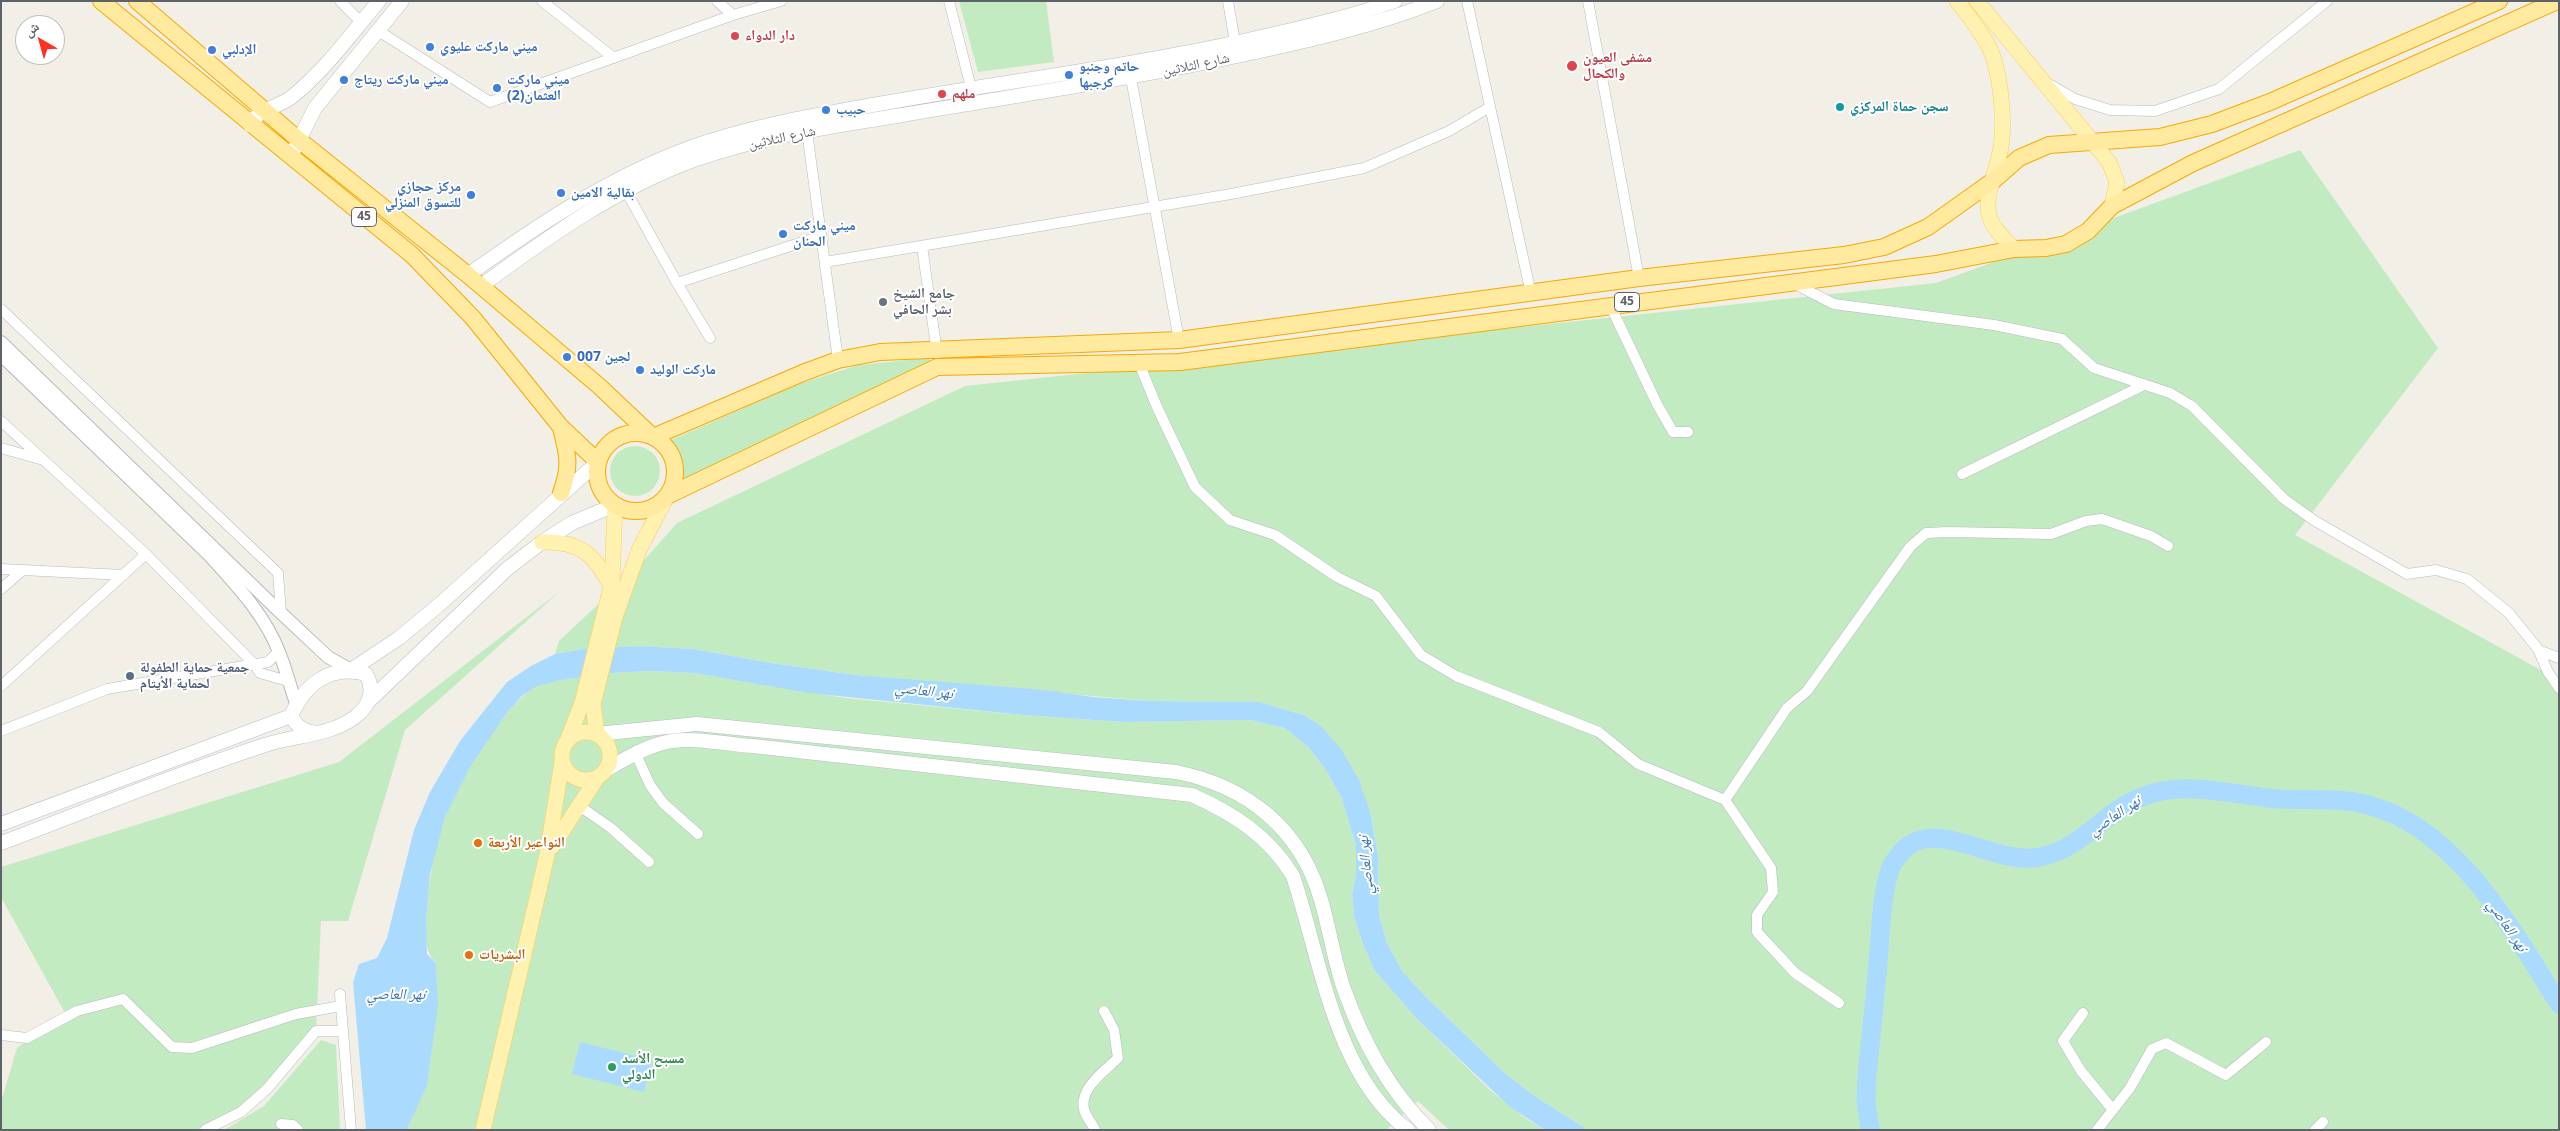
<!DOCTYPE html>
<html>
<head>
<meta charset="utf-8">
<style>
	body { margin:0 }
	#map { position:relative; width:2560px; height:1131px; overflow:hidden; background:#f2efe7; font-family:"Open Sans","Noto Naskh Arabic",sans-serif }
	canvas { display:block }
	.frame { position:absolute; inset:0; border:2px solid #5e6369; pointer-events:none }
	.north { position:absolute; left:15px; top:15px; width:50px; height:50px; box-sizing:border-box; background:#fff; border:1px solid #bfc1c3; border-radius:50%; rotate:322deg; font-size:14px; font-weight:700; line-height:20px; text-align:center; color:#5e6369 }
	.north::after { content:''; display:block; margin:auto; width:18px; height:22px; background:#fc3223; clip-path:polygon(50% 0,100% 100%,50% 72%,0 100%) }
</style>
</head>
<body>
<div id="map">
<canvas width="2560" height="1131"></canvas>
<div class="frame"></div>
<div class="north">ش</div>
</div>
<script>
const ctx = document.querySelector('canvas').getContext('2d');
ctx.lineJoin = 'round';
function fillPath(path, color) { ctx.fillStyle = color; ctx.fill(path, 'evenodd'); }
function strokePath(path, color, width, dash) { ctx.strokeStyle = color; ctx.lineWidth = width; ctx.lineCap = dash ? 'butt' : 'round'; ctx.setLineDash(dash || []); ctx.stroke(path); }
function write(font, color, halo, rows, align = 'center') {
  ctx.font = font + ' "Open Sans","Noto Naskh Arabic",sans-serif'; ctx.lineWidth = 4; ctx.setLineDash([]); ctx.textBaseline = 'middle'; ctx.strokeStyle = halo; ctx.fillStyle = color; for (const [text, x, y, turn = 0] of rows) {
    ctx.save(); ctx.translate(x, y); ctx.rotate((+turn || 0) * Math.PI / 180); ctx.textAlign = isNaN(turn) ? turn : align; if (halo) ctx.strokeText(text, 0, 0); ctx.fillText(text, 0, 0); ctx.restore();
  }
}
fillPath(new Path2D(`
	M959,1H1046L1054,62L978,72Z
	M2300,150L2438,348L2295,535L2559,680V1130H1588L1536,1097L1507,1075L1425,996L1402,971L1387,943L1379,915L1378,854L1370,811L1304,715L1259,702L1149,701L856,675L777,664L693,649L640,646L581,649L555,654L559,641L638,567L677,523L965,386L1936,283Z
	M929,358L930,362L676,483C677,467 676,455 667,442L799,384L858,365Z
	M610 471a25 25 0 1 1 50 0a25 25 0 1 1-50 0Z
	M559,592L405,730L348,921H321L316,1031L241,1112L205,1130H1V1102L17,1048L65,1013L1,897V867L339,762Z
	M650,671L695,673L845,698L1023,715L1123,722L1250,720L1285,728L1308,747L1326,770L1342,799L1356,846V875L1352,894L1354,917L1364,947L1375,971L1418,1020L1490,1090L1525,1118L1545,1130H1449L1418,1101L1386,1130H407C432,1078 438,1020 436,963C422,948 425,926 427,906C430,876 434,845 445,817C458,780 502,708 535,687C557,673 623,673 650,671Z
	M321,1040L336,1045L340,1130H224L264,1106Z`), '#c2ebc1');
fillPath(new Path2D(`
	M640,646L693,649L777,664L856,675L1044,690L1093,697L1149,701L1259,702L1304,715L1321,726L1341,749L1359,780L1370,811L1378,855L1379,915L1387,943L1402,971L1425,996L1507,1075L1536,1097L1588,1130H1545L1510,1107L1418,1020L1375,971L1364,947L1354,917L1352,894L1356,875V846L1342,799L1326,770L1308,747L1285,728L1250,720L1123,722L1023,715L809,693L695,673L650,671L612,673L560,680L537,686L522,696L506,714L470,767L445,817L430,874L426,920L427,954L436,963L438,1005L427,1085L407,1130H366L353,982L359,964L377,958L387,938L414,830L430,792L460,741L507,682L531,666L555,654L581,649Z
	M580,1042L652,1060L644,1092L572,1074Z`), '#aadbff');
strokePath(new Path2D(`
	M1870,1130L1866,1101L1867,1076C1871,1034 1876,992 1879,950C1881,925 1882,888 1892,865C1895,860 1903,849 1908,846C1944,821 1997,866 2040,857C2081,849 2102,814 2139,798C2181,780 2224,793 2268,798C2301,802 2336,796 2368,805C2456,827 2514,932 2559,1004`), '#aadbff', 19);
const minor = new Path2D(`
	M340,1L361,22
	M542,1L614,58
	M717,1L733,15
	M949,1L971,88
	M1228,1L1235,43
	M1467,1L1531,294
	M1588,1L1639,278
	M377,30L490,102L733,15L781,1
	M1131,78L1179,340
	M2049,84L2075,99L2110,110L2155,111L2219,89L2327,1
	M807,132L838,360
	M626,191L677,283L710,338
	M922,246L937,353
	M825,262L1231,194L1364,168L1449,131L1490,107
	M677,283L821,236
	M1793,283L1834,304L1994,325L2062,339L2094,368L2170,393L2192,406L2284,499L2315,521L2407,574L2436,570L2467,579L2509,613L2538,649L2548,672L2559,688
	M1610,305L1657,404L1673,432H1688
	M1,309L278,573L281,613
	M1139,363L1157,407L1195,487L1230,520L1275,535L1337,577L1376,596L1421,655L1456,676L1599,732L1638,764L1725,800
	M1,421L146,554L255,665L260,673L288,681
	M1,448L40,459
	M1962,474L2142,386
	M1,569L124,575
	M1,589L23,570
	M2538,650L2559,658
	M1,686L146,554
	M1,731L107,689L268,662L279,651
	M636,754L650,785L663,803L698,834
	M578,805L611,828L649,862
	M340,994L351,1130
	M1839,1003L1795,973L1757,932V915L1773,892L1771,868L1725,800L1787,708L1807,691L1910,547L1926,533L1948,532L2051,534L2086,521L2102,519L2151,536L2168,546
	M2083,1013L2063,1041L2081,1071L2113,1110
	M1,1035L27,1038L77,1011L123,999L172,1047L192,1048L296,1014L341,1006
	M281,1124L293,1125L298,1130
	M205,1130L241,1112L267,1089L316,1031H343
	M1095,1130C1092,1123 1085,1116 1084,1109C1079,1088 1106,1070 1118,1058L1114,1030L1104,1011
	M2097,1130L2130,1088L2152,1049L2166,1043L2226,1075L2266,1042
	M2315,1130L2323,1122`);
const tertiary = new Path2D(`
	M1,342L281,613L328,657L351,670
	M1,355L210,556C236,585 265,615 279,652C286,669 290,686 296,703`);
const secondary = new Path2D(`
	M250,125C257,109 280,107 293,96C326,69 351,34 379,1
	M295,148L315,108L402,1
	M468,275C538,225 608,178 689,148C753,125 823,114 890,102C1009,81 1129,66 1248,40C1297,29 1347,18 1395,1
	M481,286C548,237 615,189 694,160C761,136 832,127 902,115C1019,95 1136,78 1251,53C1315,39 1377,25 1437,1
	M351,670L399,638L440,604L598,462
	M370,700L507,569L542,542L572,523L615,505
	M597,734L697,724L1176,772C1247,786 1301,829 1321,900C1330,930 1334,962 1345,992C1364,1044 1389,1090 1429,1130
	M606,770C623,760 640,750 659,744C687,735 724,744 753,746L1192,795C1234,814 1269,836 1293,876C1320,957 1335,1076 1408,1130
	M1,824L291,716
	M1,843C89,810 176,774 265,745C295,735 330,736 355,717C370,706 375,690 366,674C330,664 305,684 291,716C298,728 303,731 317,733`);
const primary = new Path2D(`
	M1957,1C1968,15 1980,30 1988,45C2001,70 2005,120 2001,147C1998,169 1984,194 1989,215C1992,228 2005,239 2014,249
	M1977,1L2109,162L2117,182L2112,206
	M542,542C580,541 594,554 611,586
	M562 756a24 24 0 1 1 48 0a24 24 0 1 1-48 0Z
	M597,734L593,704L615,617L639,550L667,496
	M568,739L582,703L612,583L615,505
	M552,847L597,778
	M483,1130L547,855L562,762`);
const trunk = new Path2D(`
	M101,1L412,255L473,318L560,426L598,462
	M137,1L299,140L468,275L599,386L653,437L805,372L838,360L880,352L1179,340L1639,278L1844,255L1884,247L1928,227L1994,180L2019,158L2049,145L2160,137L2212,124L2270,102L2499,1
	M561,428C568,455 571,466 561,493
	M597 472a39 39 0 1 1 78 0a39 39 0 1 1-78 0Z
	M667,496L937,367L1180,362L1936,264L2014,249L2046,248L2066,244L2088,231L2112,206L2193,163L2557,1`);
strokePath(minor, '#b7babf', 11);
strokePath(tertiary, '#b7babf', 14);
strokePath(secondary, '#babec4', 15);
strokePath(primary, '#ffcd53', 16);
strokePath(trunk, '#f9a800', 18);
strokePath(minor, '#fff', 10);
strokePath(tertiary, '#fff', 12);
strokePath(secondary, '#fff', 14);
strokePath(primary, '#fff1af', 15);
strokePath(trunk, '#ffeaa0', 16);
for (const [x, y, r, color] of [
	[735,36,5,"#e0444e"],
	[430,47,5,"#3f7fe0"],
	[212,50,5,"#3f7fe0"],
	[1572,66,6,"#e0444e"],
	[1069,75,5,"#3f7fe0"],
	[344,80,5,"#3f7fe0"],
	[497,88,5,"#3f7fe0"],
	[942,94,5,"#e0444e"],
	[1840,107,5,"#0f9aa8"],
	[826,110,5,"#3f7fe0"],
	[561,193,5,"#3f7fe0"],
	[471,195,5,"#3f7fe0"],
	[783,234,5,"#3f7fe0"],
	[883,302,5,"#6b7280"],
	[567,357,5,"#3f7fe0"],
	[640,370,5,"#3f7fe0"],
	[130,676,5,"#5c6f8a"],
	[478,843,5,"#e8710a"],
	[469,955,5,"#e8710a"],
	[612,1067,5,"#2e9e5b"]
]) { const dot = new Path2D(); dot.arc(x, y, r, 0, 2 * Math.PI); ctx.fillStyle = color; ctx.fill(dot); strokePath(dot, '#fff', 2); }
for (const [x, y, w] of [
	[364,217,25],
	[1627,302,25]
]) { const box = new Path2D(); box.roundRect(x - w / 2, y - 9.5, w, 19, 4); ctx.fillStyle = '#fff'; ctx.fill(box); strokePath(box, '#5e6369', 1); }
write('bold 12px', '#5e6369', null, [
	["45",364,217],
	["45",1627,302]
]);
write('bold 14px', '#be3a42', '#fff', [
	["دار الدواء",745,36],
	["مشفى العيون",1583,58],
	["والكحال",1583,74],
	["ملهم",952,94]
], 'left');
write('bold 14px', '#366cbe', '#fff', [
	["ميني ماركت عليوي",440,47],
	["الإدلبي",222,50],
	["حاتم وجنبو",1079,67],
	["كرجبها",1079,83],
	["ميني ماركت ريتاج",354,80],
	["ميني ماركت",507,80],
	["العثمان(2)",507,96],
	["حبيب",836,110],
	["مركز حجازي",461,187,"right"],
	["للتسوق المنزلي",461,203,"right"],
	["بقالية الامين",571,193],
	["ميني ماركت",793,226],
	["الحنان",793,242],
	["لجين 007",577,357],
	["ماركت الوليد",650,370]
], 'left');
write('14px', '#5e6369', '#fff', [
	["شارع الثلاثين",1196,65,-12],
	["شارع الثلاثين",782,138,-12]
]);
write('bold 14px', '#0d838f', '#fff', [
	["سجن حماة المركزي",1850,107]
], 'left');
write('bold 14px', '#5b616d', '#fff', [
	["جامع الشيخ",893,294],
	["بشر الحافي",893,310]
], 'left');
write('bold 14px', '#4e5e75', '#fff', [
	["جمعية حماية الطفولة",140,668],
	["لحماية الأيتام",140,684]
], 'left');
write('bold 14px', '#c56008', '#fff', [
	["النواعير الأربعة",488,843],
	["البشريات",479,955]
], 'left');
write('bold 14px', '#27864d', '#fff', [
	["مسبح الأسد",622,1059],
	["الدولي",622,1075]
], 'left');
write('italic 15px', '#3775b4', '#fff', [
	["نهر العاصي",924,691,6],
	["نهر العاصي",2115,816,-34],
	["نهر العاصي",1366,865,-95],
	["نهر العاصي",2507,926,56],
	["نهر العاصي",396,995]
]);
</script>
</body>
</html>
